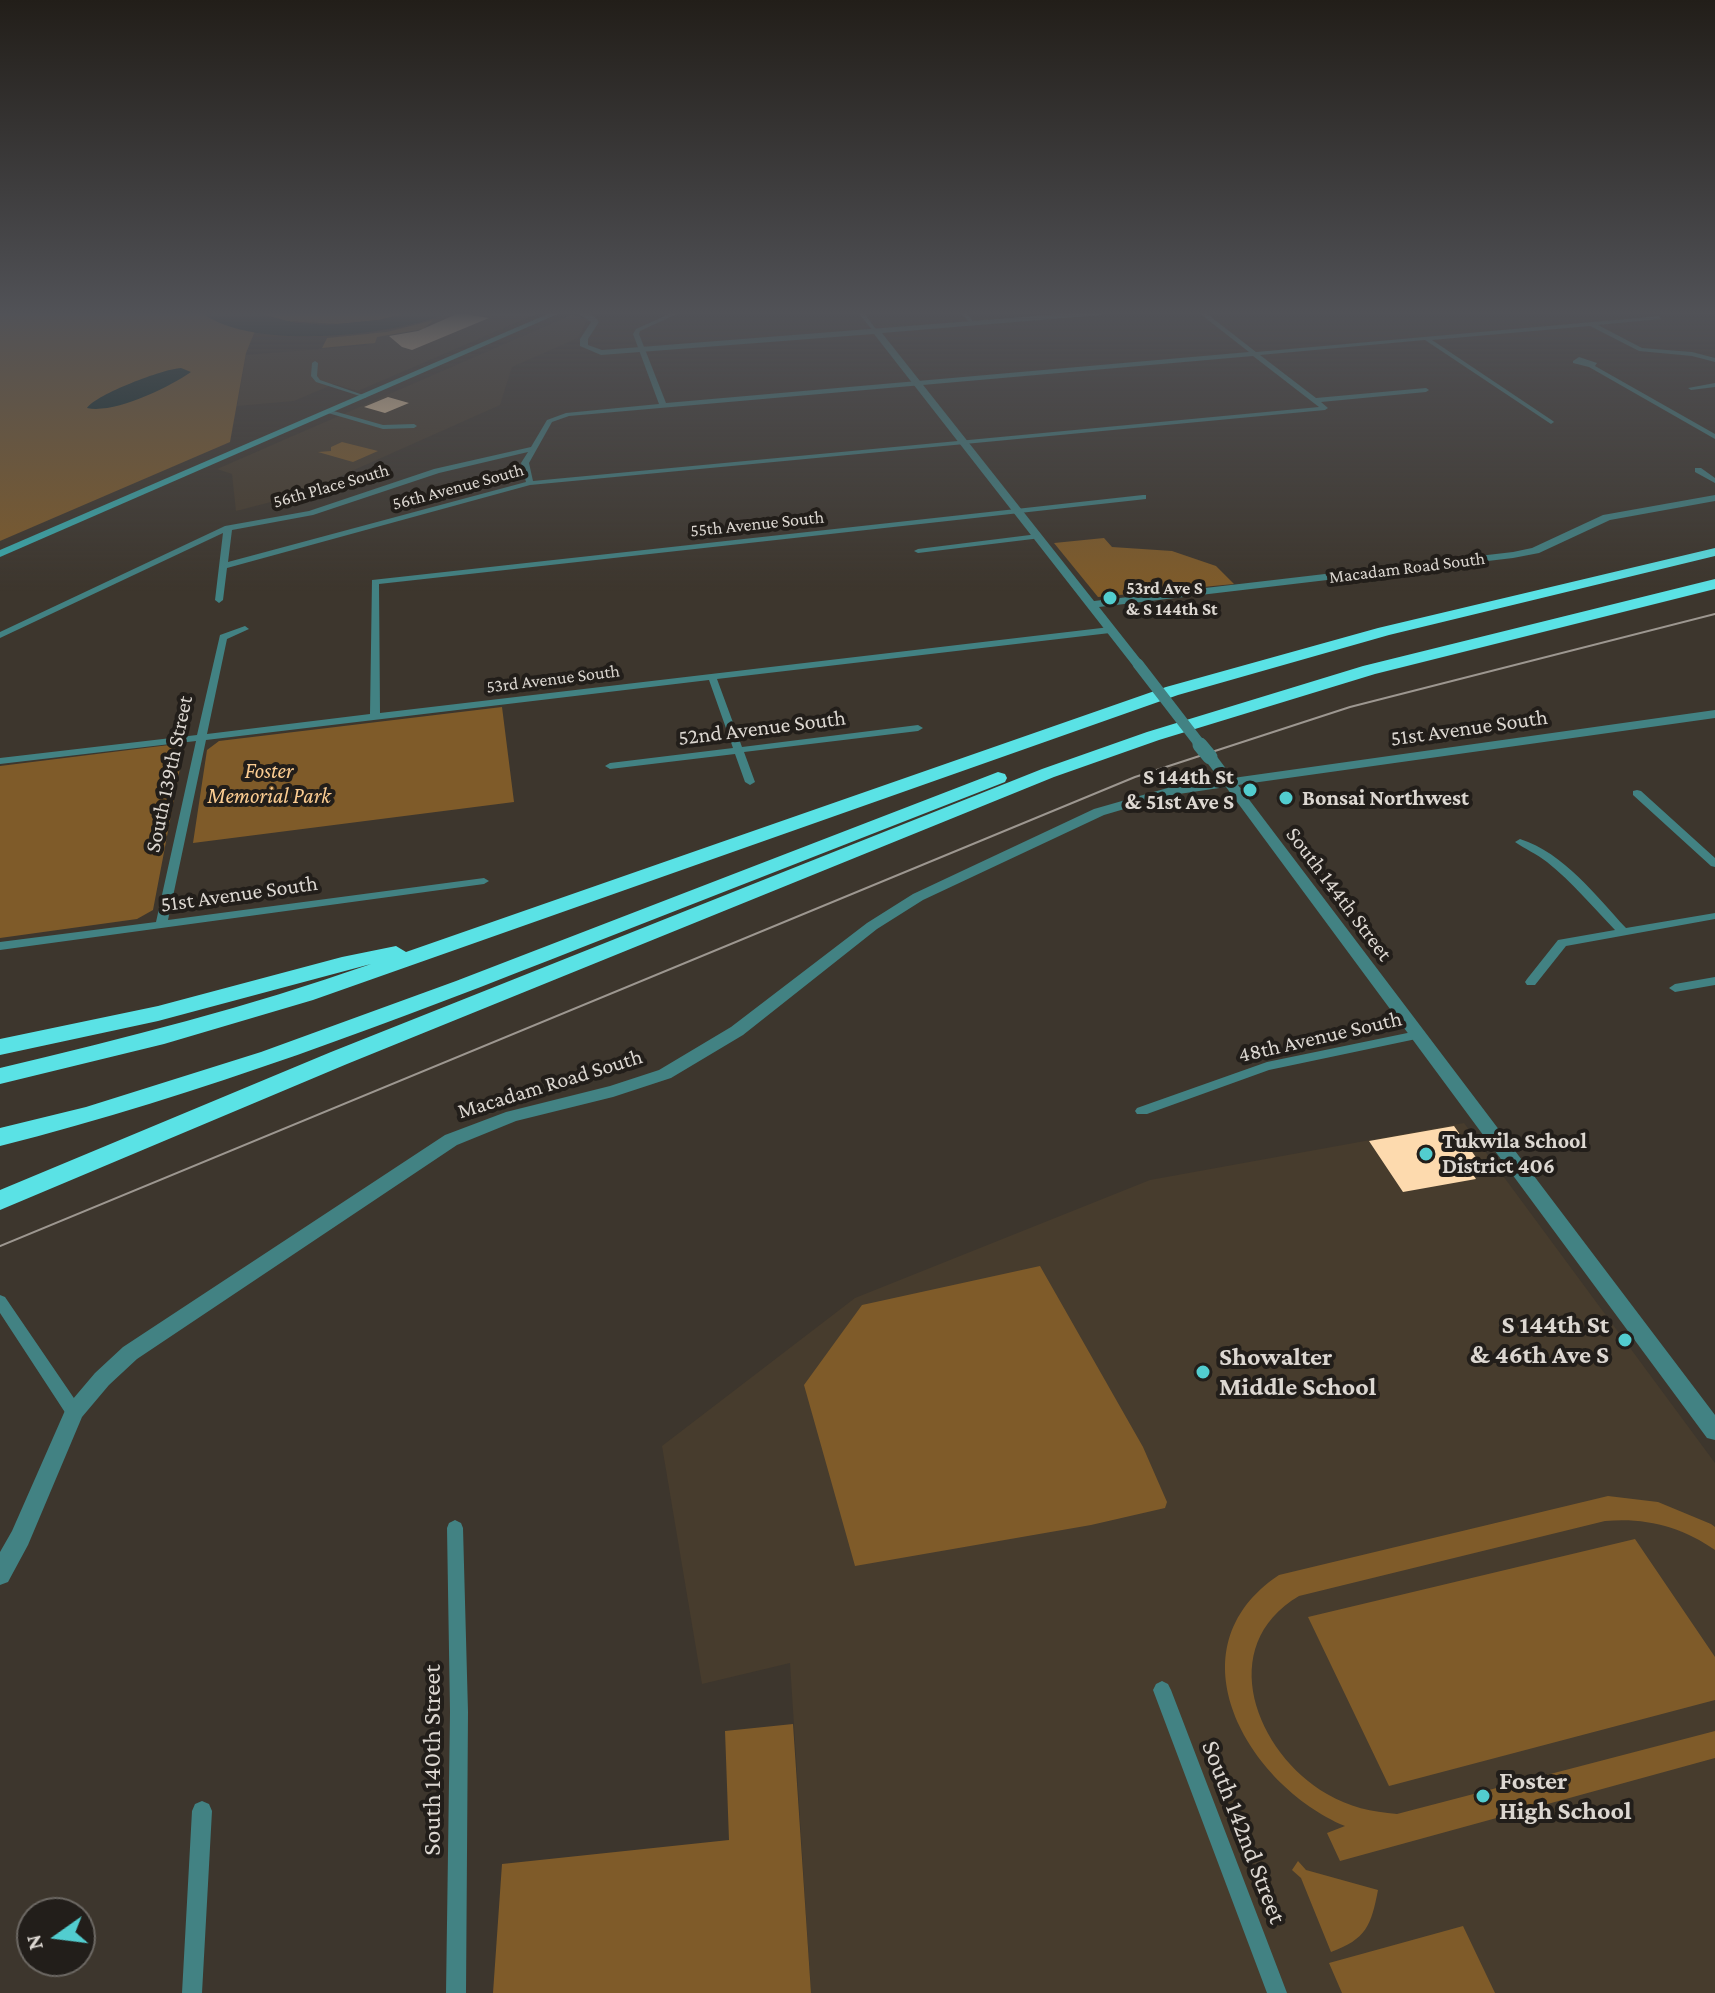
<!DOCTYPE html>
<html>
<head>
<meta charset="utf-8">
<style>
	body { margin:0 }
	#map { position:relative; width:1715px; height:1993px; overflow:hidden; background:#3d362d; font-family:"Crimson Pro",serif }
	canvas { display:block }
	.north { position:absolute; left:16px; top:1897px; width:80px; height:80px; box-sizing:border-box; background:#221e1a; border:2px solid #6c6863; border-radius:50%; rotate:256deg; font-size:22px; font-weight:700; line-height:32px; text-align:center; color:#dcd7d1 }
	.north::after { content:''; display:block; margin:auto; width:28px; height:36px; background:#52cdcf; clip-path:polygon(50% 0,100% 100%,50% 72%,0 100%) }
</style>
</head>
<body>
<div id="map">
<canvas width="1715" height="1993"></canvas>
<div class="north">N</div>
</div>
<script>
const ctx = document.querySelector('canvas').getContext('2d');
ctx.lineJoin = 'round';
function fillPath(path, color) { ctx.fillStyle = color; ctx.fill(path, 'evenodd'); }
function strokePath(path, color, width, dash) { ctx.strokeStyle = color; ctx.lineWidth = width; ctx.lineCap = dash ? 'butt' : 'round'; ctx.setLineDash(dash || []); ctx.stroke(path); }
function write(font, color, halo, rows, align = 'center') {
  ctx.font = font + ' "Crimson Pro",serif'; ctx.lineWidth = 8; ctx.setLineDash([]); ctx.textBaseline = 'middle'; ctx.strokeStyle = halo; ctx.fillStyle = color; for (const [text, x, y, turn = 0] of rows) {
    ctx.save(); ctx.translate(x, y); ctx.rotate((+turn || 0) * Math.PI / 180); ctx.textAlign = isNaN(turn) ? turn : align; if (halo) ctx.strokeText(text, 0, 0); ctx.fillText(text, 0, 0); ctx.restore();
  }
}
fillPath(new Path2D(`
	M448,313H539L358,391L334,384L294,401L237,406L246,355L367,345L369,333L408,326Z
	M571,315L588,319L578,338L512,367L500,405L298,495L236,511L232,474L217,469Z
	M1464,1123L1715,1463V1993H811L790,1663L702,1684L662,1446L855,1298L1150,1180Z`), '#473c2d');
fillPath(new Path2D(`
	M0,313H407L379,320L338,324L284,321L255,331L246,353L230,442L0,541Z
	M342,442L378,451L353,462L318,452L331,451V447Z
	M1104,538L1112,547L1172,551L1216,566L1234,584L1098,597L1054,543Z
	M502,707L514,802L193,843L207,750L219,741Z
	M169,745L184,747L153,910L137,919L0,938V766Z
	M1040,1266L1143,1447L1167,1502L1165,1508L1091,1525L855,1566L804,1385L862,1305Z
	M1608,1496L1658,1502L1711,1524L1715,1527V1550C1683,1527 1645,1517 1605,1521L1299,1596C1214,1646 1256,1753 1327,1794C1349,1807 1372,1812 1397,1814L1715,1731V1758L1340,1861L1327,1833L1345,1826C1248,1785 1168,1649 1279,1575Z
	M1635,1539L1715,1657V1700L1389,1786L1308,1617Z
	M793,1724L811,1993H493L502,1864L729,1840L725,1731Z
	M1298,1861L1306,1870L1378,1890C1371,1926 1366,1939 1331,1952L1301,1878L1292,1870Z
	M1463,1926L1495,1993H1342L1329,1963Z`), '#7f5b29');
fillPath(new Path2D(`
	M434,320L423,329L377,337L375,343L322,348L327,338L387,332Z`), '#87602b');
fillPath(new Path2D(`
	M202,313H258L295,323L328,325L379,320L407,313H448C391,336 253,351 202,313Z
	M181,368L191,372C168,388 114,414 87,408C97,394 163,369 181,368Z`), '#0a2728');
fillPath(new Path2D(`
	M459,313L489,318L412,350L402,347L389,336L418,331Z
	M388,397L409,403L385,413L364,407Z
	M1454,1126L1482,1166L1469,1168L1476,1179L1403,1192L1369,1141Z`), '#fddaae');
fillPath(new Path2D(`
	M671,313H679L640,331L639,334L666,403L1249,352L1199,313H1206L1256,352L1659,316L1661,319L1598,325L1642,348L1692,352L1715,358V362L1692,356L1639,351L1590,326L1432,340L1553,421L1554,422L1551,424L1425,340L1260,355L1316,398L1426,388L1429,390L1426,392L1321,402L1328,408L1325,410L530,485L227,568L223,600L219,603L215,600L223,533L0,638V632L225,526L309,511L434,469L531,447L547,420L566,413L659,404L633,334L636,329ZM1253,356L1319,407L533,481L529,463L552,422L569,416ZM528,452L521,463L526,482L228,562L232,530L313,515L439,473Z
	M858,313H864L878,332H874Z
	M961,313H967L975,324H971Z
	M1579,357L1597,363L1595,366L1715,434V439L1589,367L1573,363V361Z
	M315,361L318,363L317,376L320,380L366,396V398L316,382L311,376L312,363Z
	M1715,383V387L1691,390L1688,388Z
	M330,410L383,425L414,424L417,426L414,428L383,429L328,413V411Z
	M1695,468H1701L1715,478V483L1695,472Z
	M1143,495H1146V499L379,584L380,713L1110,627L1114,630L1110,633L717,679L742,747L918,725L923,728L918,731L744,752L755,782L750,785L745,782L735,754L610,769L605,766L610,763L733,748L709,680L206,740L168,920L484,878L489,881L484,884L0,950V942L156,922L196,741L0,764V758L197,735L220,635L245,626L249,629L227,639L207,734L370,714L372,580Z
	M1038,534H1041V538L918,553L914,551L918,549Z
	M1637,790L1641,791L1715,858V867L1711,866L1633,795V791Z
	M1520,839C1564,853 1596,896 1626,928L1715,913V919L1566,946L1535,985H1527L1525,982L1527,979L1558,940L1615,930C1593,907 1572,882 1547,862C1537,854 1525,849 1515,842Z
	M1715,977V985L1675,992L1669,988L1675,984Z
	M1417,1031L1423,1035L1421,1038L1269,1070L1147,1114H1137L1135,1111L1137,1108L1267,1062Z
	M0,1295L5,1297L80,1407L82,1412L80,1417L74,1419L68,1417L0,1313Z
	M455,1520L461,1523L463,1528L468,1712L466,1993H446L450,1712L447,1528L449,1523Z
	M1162,1681L1168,1684L1171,1690L1287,1993H1267L1153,1690L1156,1684Z
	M202,1801L209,1804L212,1811L202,1993H182L192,1811L195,1804Z`), '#428283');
fillPath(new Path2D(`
	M577,313C587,313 593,313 599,322L588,339V345L602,350L1073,313H1105L1101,315L882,333L1094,601L1513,552L1532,548L1603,515L1715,495V501L1610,520L1539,553L1513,558L1099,607L1144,664L1138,668L1134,667L874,334L601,355L580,346V339L591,322Z
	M1715,710V718L1238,785L1715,1415V1440L1707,1438L1226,787L1172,795L1104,815L923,900L877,929L743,1035L671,1078L613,1097L516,1121L457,1145L137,1359L109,1385L82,1417L28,1545L8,1582L0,1585V1552L12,1531L67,1406L95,1373L123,1347L445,1135L506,1112L610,1086L659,1070L731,1027L867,923L913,894L1094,809L1171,787L1220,780L1203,757L1210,753L1215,754L1233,778Z`), '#428283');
fillPath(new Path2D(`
	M550,313H560L0,557V550Z`), '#3aabad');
fillPath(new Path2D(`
	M1715,548V556L1389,635L1178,695L313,1000L164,1044L0,1084V1068C125,1038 249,1007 371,964L158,1021L0,1055V1039L158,1006L342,957L396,946L406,952L1166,687L1378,628Z
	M1715,579V589L1375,674L1159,740L1054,777L347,1064L0,1210V1190L331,1052L1042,769L1147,732L1363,666Z
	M998,772L1005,774L1007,778L1005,782C866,836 727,891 588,945C395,1021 202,1095 0,1146V1128L86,1107L261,1052L456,981Z`), '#5ae2e5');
strokePath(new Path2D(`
	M0,1246L1135,777L1350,707L1715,614`), '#9d9790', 2);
strokePath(new Path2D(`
	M1138,664L1202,747`), '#428283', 11);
strokePath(new Path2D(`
	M1200,745L1210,757`), '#428283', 15);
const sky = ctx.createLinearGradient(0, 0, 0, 592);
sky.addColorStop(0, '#221e19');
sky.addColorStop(0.53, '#515257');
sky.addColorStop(1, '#51525700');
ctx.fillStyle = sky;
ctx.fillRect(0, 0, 1715, 592);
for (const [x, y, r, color] of [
	[1110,598,8,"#52cdcf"],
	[1250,790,8,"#52cdcf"],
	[1286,798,8,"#52cdcf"],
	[1426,1154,8,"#52cdcf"],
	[1625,1340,8,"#52cdcf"],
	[1203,1372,8,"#52cdcf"],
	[1483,1796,8,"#52cdcf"]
]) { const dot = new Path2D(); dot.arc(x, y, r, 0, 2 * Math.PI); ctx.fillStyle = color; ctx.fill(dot); strokePath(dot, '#221e1a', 3); }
write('18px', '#dcd7d1', '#221e1a', [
	["56th Place South",331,486,-16],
	["56th Avenue South",458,487,-15],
	["55th Avenue South",757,524,-6],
	["Macadam Road South",1407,568,-7],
	["53rd Avenue South",553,679,-7]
]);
write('bold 18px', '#dcd7d1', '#221e1a', [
	["53rd Ave S",1126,588],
	["& S 144th St",1126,609]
], 'left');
write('22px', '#dcd7d1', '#221e1a', [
	["52nd Avenue South",762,728,-7],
	["51st Avenue South",1469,728,-8],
	["South 139th Street",169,774,-78],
	["51st Avenue South",239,894,-8],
	["South 144th Street",1339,894,53],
	["48th Avenue South",1320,1037,-13],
	["Macadam Road South",550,1084,-17]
]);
write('italic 22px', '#fccd92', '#221e1a', [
	["Foster",269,771],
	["Memorial Park",269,796]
]);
write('bold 22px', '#dcd7d1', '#221e1a', [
	["S 144th St",1234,777,"right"],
	["& 51st Ave S",1234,802,"right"],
	["Bonsai Northwest",1302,798],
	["Tukwila School",1442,1141],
	["District 406",1442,1166]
], 'left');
write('bold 26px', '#dcd7d1', '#221e1a', [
	["S 144th St",1609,1325,"right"],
	["& 46th Ave S",1609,1355,"right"],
	["Showalter",1219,1357],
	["Middle School",1219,1387],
	["Foster",1499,1781],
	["High School",1499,1811]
], 'left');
write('26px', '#dcd7d1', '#221e1a', [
	["South 140th Street",432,1760,-90],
	["South 142nd Street",1244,1832,69]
]);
</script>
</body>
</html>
